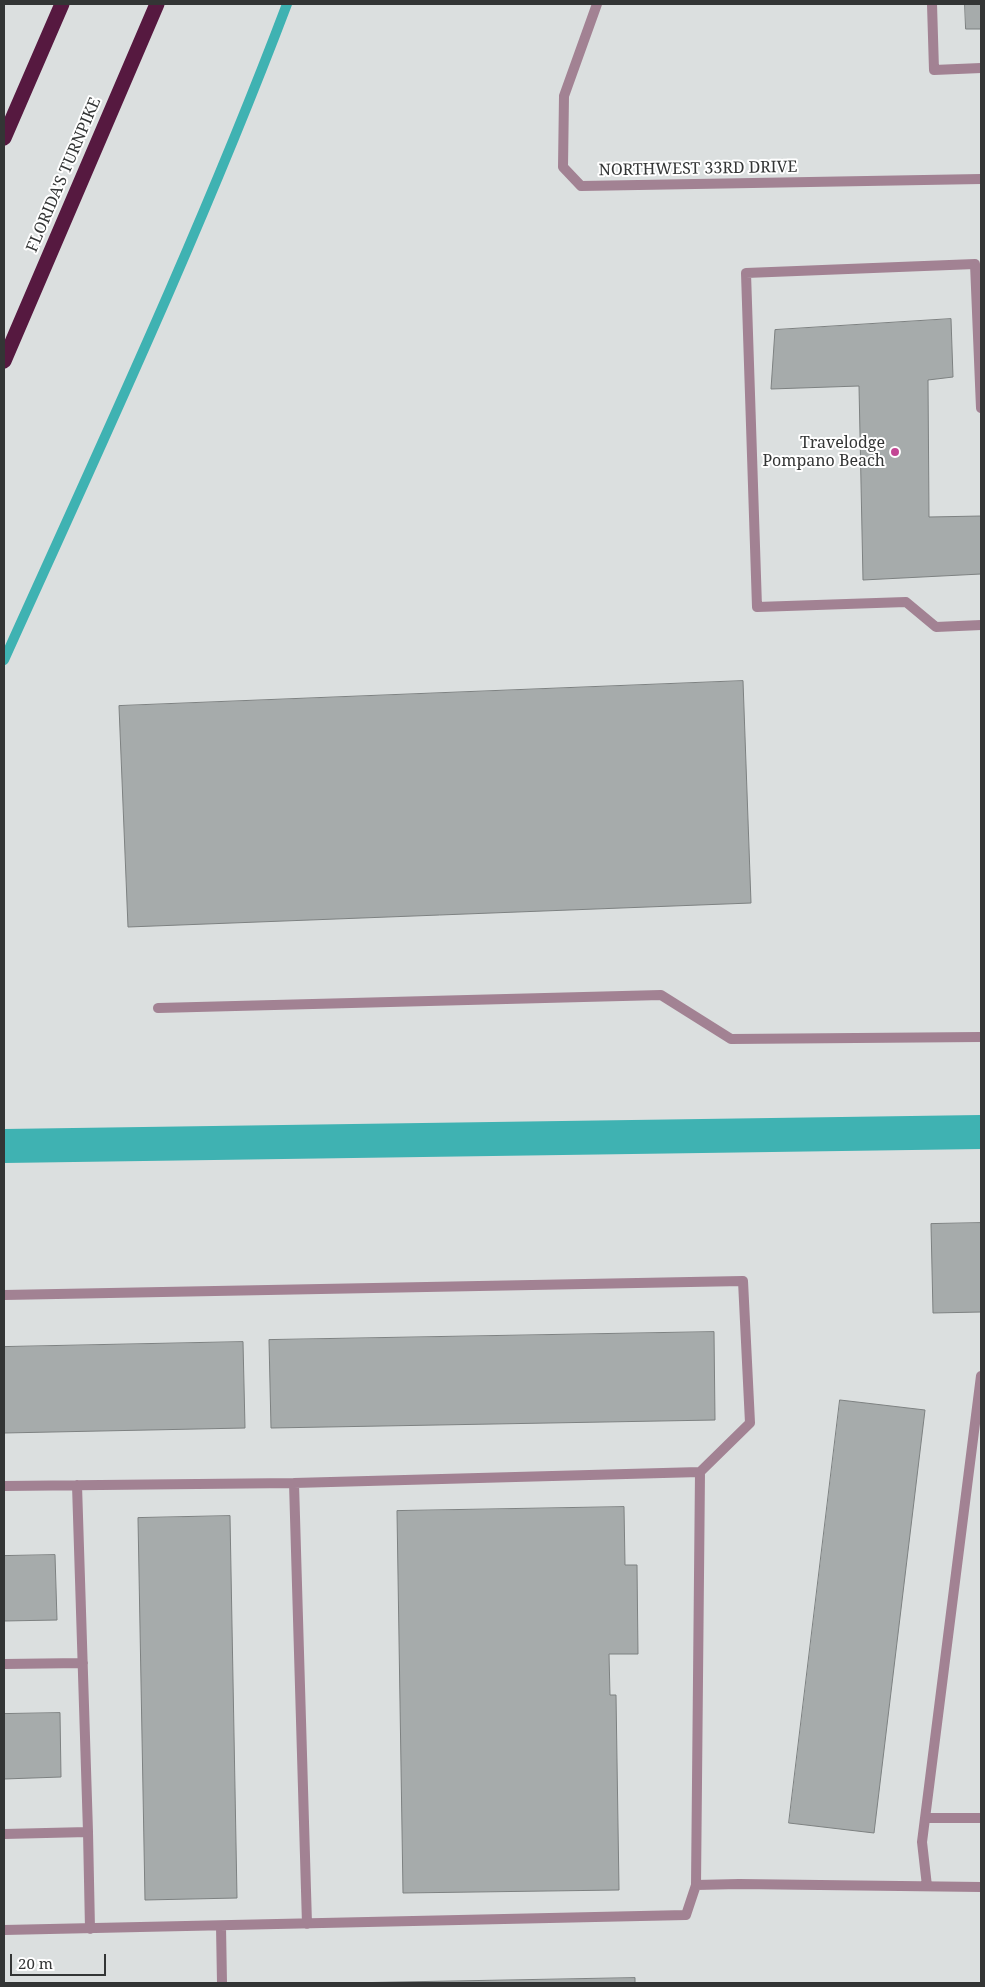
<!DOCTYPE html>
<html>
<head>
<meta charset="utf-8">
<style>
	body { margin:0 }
	#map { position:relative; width:985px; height:1987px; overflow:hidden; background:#dbdfdf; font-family:"Noto Serif",serif }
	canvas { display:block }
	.frame { position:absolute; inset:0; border:5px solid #333535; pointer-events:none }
	.scale { position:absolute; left:10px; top:1954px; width:96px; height:22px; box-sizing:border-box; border:2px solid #333535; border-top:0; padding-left:6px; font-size:15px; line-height:18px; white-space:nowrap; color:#333535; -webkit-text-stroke:4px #fff; paint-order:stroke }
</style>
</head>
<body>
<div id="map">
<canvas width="985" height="1987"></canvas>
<div class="frame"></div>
<div class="scale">20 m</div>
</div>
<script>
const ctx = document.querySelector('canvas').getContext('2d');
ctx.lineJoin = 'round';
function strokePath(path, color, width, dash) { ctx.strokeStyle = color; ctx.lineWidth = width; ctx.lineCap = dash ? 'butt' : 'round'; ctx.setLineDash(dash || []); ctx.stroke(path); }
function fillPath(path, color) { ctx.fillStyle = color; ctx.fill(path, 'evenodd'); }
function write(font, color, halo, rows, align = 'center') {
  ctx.font = font + ' "Noto Serif",serif'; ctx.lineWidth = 4; ctx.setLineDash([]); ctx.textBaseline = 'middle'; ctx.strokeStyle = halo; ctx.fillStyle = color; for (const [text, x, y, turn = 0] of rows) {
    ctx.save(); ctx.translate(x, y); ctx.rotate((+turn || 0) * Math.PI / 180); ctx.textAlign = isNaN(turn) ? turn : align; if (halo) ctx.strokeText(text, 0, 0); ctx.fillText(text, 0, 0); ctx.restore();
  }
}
strokePath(new Path2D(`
	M4,660C102,443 203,226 287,4`), '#3fb2b2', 10);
strokePath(new Path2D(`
	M4,1146L981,1132`), '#3fb2b2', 34);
const building = new Path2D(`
	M965,4H981V29H966Z
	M951,319L953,377L928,380L929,517L981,516V574L863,580L859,386L771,389L775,330Z
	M743,681L751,903L128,927L119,706Z
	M981,1223V1312L933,1313L931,1224Z
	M714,1332L715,1420L271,1428L269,1340Z
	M243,1342L245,1428L4,1433V1347Z
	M840,1400L925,1410L874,1833L789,1823Z
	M624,1507L625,1565H637L638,1654H609L610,1695H616L619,1890L403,1893L397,1511Z
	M230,1516L237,1898L145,1900L138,1518Z
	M55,1555L57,1620L4,1621V1556Z
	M60,1713L61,1777L4,1779V1714Z
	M635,1978V1983H345Z`);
fillPath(building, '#a6abab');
strokePath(building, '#7d8181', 1);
strokePath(new Path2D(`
	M932,4L934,70L981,68
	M981,408L975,264L746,273L757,607L906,602L936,627L981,625
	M158,1008L661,995L731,1039L981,1037
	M4,1295L743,1281L750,1423L700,1472L696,1885
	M294,1483L700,1472
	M77,1485L88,1832
	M4,1486L294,1483L307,1924
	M4,1664L83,1663
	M925,1818H981
	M4,1834L88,1832L90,1929
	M927,1886L922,1842L981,1376
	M221,1926L222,1983
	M4,1930L686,1915L696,1885L739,1884L981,1887`), '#a28293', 10);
strokePath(new Path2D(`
	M597,4L564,96L563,167L581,186L981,179`), '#a28293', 10);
strokePath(new Path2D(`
	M4,138L62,4
	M4,361L157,4`), '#561940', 15);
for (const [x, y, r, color] of [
	[895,452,5,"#c34694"]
]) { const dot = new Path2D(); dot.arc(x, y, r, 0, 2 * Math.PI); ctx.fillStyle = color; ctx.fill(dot); strokePath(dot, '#fff', 2); }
write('16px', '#333535', '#fff', [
	["NORTHWEST 33RD DRIVE",698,169,-1],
	["FLORIDA'S TURNPIKE",64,175,-67]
]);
write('16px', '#333535', '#fff', [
	["Travelodge",885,443],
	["Pompano Beach",885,461]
], 'right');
</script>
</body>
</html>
